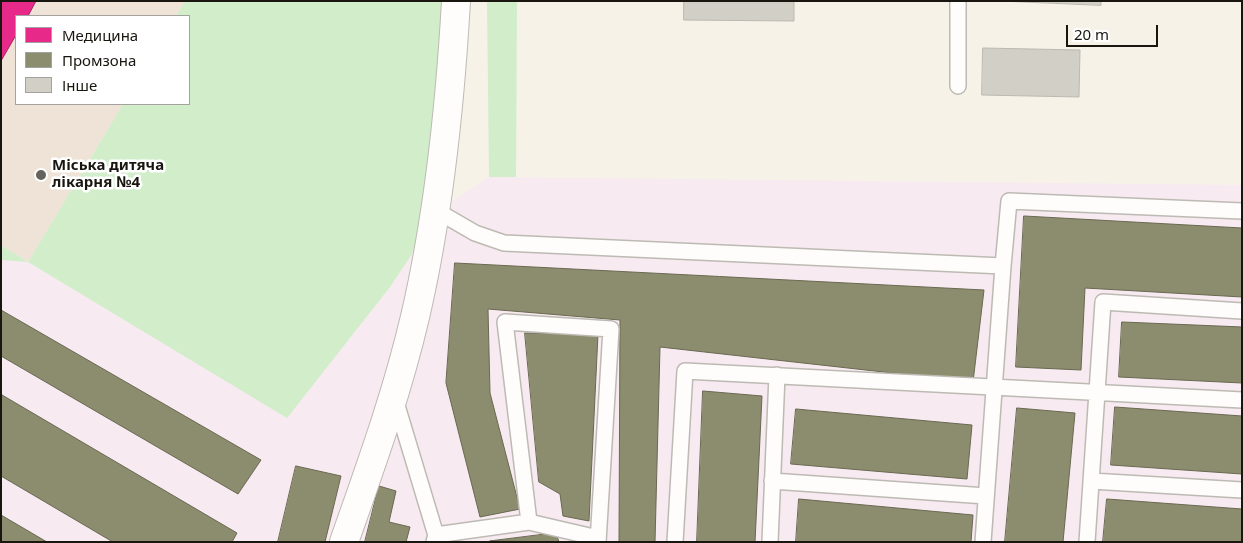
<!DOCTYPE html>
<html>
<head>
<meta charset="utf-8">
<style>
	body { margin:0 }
	#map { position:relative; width:1243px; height:543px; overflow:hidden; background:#f6f2e8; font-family:"Noto Sans",sans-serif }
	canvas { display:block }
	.frame { position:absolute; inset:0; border:2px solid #191610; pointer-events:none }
	.legend { position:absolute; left:15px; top:15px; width:175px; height:90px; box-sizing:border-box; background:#fff; border:1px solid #a3a29f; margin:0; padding:6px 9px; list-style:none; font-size:15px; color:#191610 }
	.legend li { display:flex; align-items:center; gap:10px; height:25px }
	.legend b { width:25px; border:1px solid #a3a29f }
	.scale { position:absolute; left:1066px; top:25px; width:92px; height:22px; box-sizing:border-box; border:2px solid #191610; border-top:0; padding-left:6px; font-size:15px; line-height:18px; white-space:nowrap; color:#191610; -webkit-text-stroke:4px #fff; paint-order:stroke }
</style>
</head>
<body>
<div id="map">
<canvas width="1243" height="543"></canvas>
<div class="frame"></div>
<ul class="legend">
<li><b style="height:14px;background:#e7298a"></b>Медицина</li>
<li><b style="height:14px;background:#8c8c6e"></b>Промзона</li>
<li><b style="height:14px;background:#d2cfc7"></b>Інше</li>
</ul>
<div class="scale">20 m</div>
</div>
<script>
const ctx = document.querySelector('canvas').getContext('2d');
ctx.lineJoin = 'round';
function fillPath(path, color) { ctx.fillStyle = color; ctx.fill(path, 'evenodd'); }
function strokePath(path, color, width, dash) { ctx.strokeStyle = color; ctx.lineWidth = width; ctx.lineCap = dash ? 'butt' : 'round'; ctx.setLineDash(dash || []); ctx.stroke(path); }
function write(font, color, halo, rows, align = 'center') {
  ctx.font = font + ' "Noto Sans",sans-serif'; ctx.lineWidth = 5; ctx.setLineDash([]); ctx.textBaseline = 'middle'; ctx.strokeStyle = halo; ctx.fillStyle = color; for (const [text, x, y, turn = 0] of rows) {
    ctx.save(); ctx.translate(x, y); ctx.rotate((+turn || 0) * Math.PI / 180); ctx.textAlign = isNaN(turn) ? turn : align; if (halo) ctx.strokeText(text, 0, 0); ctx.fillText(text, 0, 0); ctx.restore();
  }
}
fillPath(new Path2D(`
	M489,177L1242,185V542H1V260L28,262L287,417L390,287L412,254L426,210L437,211Z`), '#f7eaf0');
fillPath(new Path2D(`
	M1,1H185L176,16H16V104H123L28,262L1,245Z`), '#eee3d6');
fillPath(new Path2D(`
	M185,1H446L426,210L412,254L390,287L287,418L28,262L1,260V245L28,262L123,104H189V16H176Z
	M487,1H517L516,177H489Z`), '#d1edca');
const health = new Path2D(`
	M1,1H36L28,16H16V35L1,61Z`);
fillPath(health, '#e7298a');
strokePath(health, '#a92365', 1);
const industry = new Path2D(`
	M1024,216L1242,228V297L1085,288L1081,370L1016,367Z
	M455,263L984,290L973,382L660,347L655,542H619L620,320L488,309L490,393L520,509L480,517L446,383Z
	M1,310L261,460L238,494L1,356Z
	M1122,322L1242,327V383L1119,377Z
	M525,333L598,334L589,521L563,516L560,494L539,482Z
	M703,391L762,396L755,542H697Z
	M2,395L237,533L232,542H113L1,476Z
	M1115,407L1242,416V474L1111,465Z
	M1017,408L1075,413L1063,542H1005Z
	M796,409L972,425L967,479L791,464Z
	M296,466L341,476L325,542H278Z
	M379,486L396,491L389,522L410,527L406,542H365Z
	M799,499L973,515L971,542H796Z
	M1107,499L1242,509V542H1103Z
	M1,515L47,542H1Z
	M556,533L559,542L490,541Z`);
fillPath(industry, '#8c8c6e');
strokePath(industry, '#6a6952', 1);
const building = new Path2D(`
	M684,1H794V21L684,20Z
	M1001,1H1101V5Z
	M983,48L1080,50L1079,97L982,95Z`);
fillPath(building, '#d2cfc7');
strokePath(building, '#bcb8b1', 1);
const lane = new Path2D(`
	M958,1V86
	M437,211L475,233L504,243L1003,266L983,542
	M1003,266L1009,201L1242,211
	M395,399L438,542
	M772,481L986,496
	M1091,481L1242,490
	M529,522L598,538
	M434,542L436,535L529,522L505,322L611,329L598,542
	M675,542L685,371L1242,400
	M770,542L777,375
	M1087,542L1103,302L1242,311`);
const street = new Path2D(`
	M344,542C370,468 397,394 415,317C439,214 450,107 456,1`);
strokePath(lane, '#bdbab3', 18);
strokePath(street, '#bdbab3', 30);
strokePath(lane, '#fefdfc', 15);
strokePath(street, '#fefdfc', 28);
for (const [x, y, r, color] of [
	[41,175,6,"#66635c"]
]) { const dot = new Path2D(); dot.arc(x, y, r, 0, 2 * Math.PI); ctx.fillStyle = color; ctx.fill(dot); strokePath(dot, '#fff', 2); }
write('bold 15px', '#191610', '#fff', [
	["Міська дитяча",52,166],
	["лікарня №4",52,183]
], 'left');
</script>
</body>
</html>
